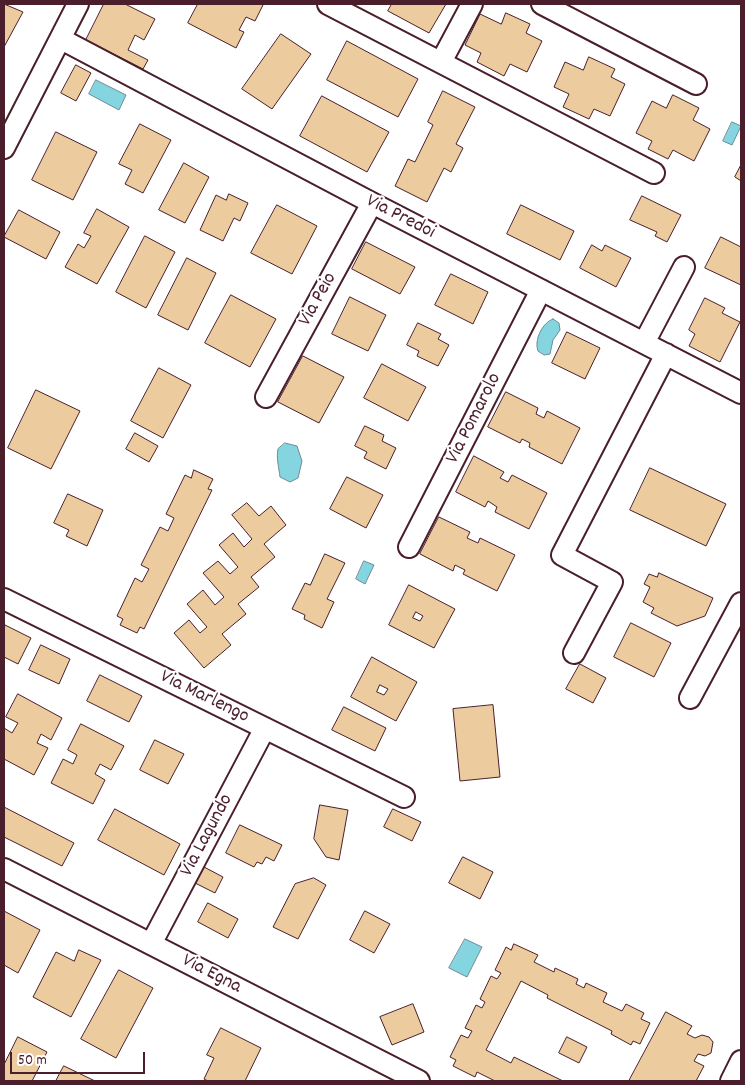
<!DOCTYPE html>
<html>
<head>
<meta charset="utf-8">
<style>
	body { margin:0 }
	#map { position:relative; width:745px; height:1085px; overflow:hidden; background:#fff; font-family:Dekko,sans-serif }
	canvas { display:block }
	.frame { position:absolute; inset:0; border:5px solid #4a1f2b; pointer-events:none }
	.scale { position:absolute; left:10px; top:1052px; width:135px; height:22px; box-sizing:border-box; border:2px solid #4a1f2b; border-top:0; padding-left:6px; font-size:15px; line-height:18px; white-space:nowrap; color:#4a1f2b; -webkit-text-stroke:4px #fff; paint-order:stroke }
</style>
</head>
<body>
<div id="map">
<canvas width="745" height="1085"></canvas>
<div class="frame"></div>
<div class="scale">50 m</div>
</div>
<script>
const ctx = document.querySelector('canvas').getContext('2d');
ctx.lineJoin = 'round';
function fillPath(path, color) { ctx.fillStyle = color; ctx.fill(path, 'evenodd'); }
function strokePath(path, color, width, dash) { ctx.strokeStyle = color; ctx.lineWidth = width; ctx.lineCap = dash ? 'butt' : 'round'; ctx.setLineDash(dash || []); ctx.stroke(path); }
function write(font, color, halo, rows, align = 'center') {
  ctx.font = font + ' Dekko,sans-serif'; ctx.lineWidth = 4.5; ctx.setLineDash([]); ctx.textBaseline = 'middle'; ctx.strokeStyle = halo; ctx.fillStyle = color; for (const [text, x, y, turn = 0] of rows) {
    ctx.save(); ctx.translate(x, y); ctx.rotate((+turn || 0) * Math.PI / 180); ctx.textAlign = isNaN(turn) ? turn : align; if (halo) ctx.strokeText(text, 0, 0); ctx.fillText(text, 0, 0); ctx.restore();
  }
}
const water = new Path2D(`
	M96,80L126,95L119,110L89,94Z
	M732,122L741,126L732,145L723,141Z
	M553,319L559,323L560,330L553,340L550,354L544,355L538,351C534,340 542,323 553,319Z
	M285,443L297,446L302,461L298,478L290,482L280,477C279,468 276,458 278,449Z
	M364,561L374,565L365,584L356,579Z
	M465,939L482,947L467,977L449,968Z`);
fillPath(water, '#85d5e0');
strokePath(water, '#6d8c98', 1);
const building = new Path2D(`
	M4,4L23,12L4,47Z
	M104,4H125L155,19L144,40L135,35L128,50L148,60L143,69L86,40Z
	M198,4H260L263,5L255,21L246,17L239,30L244,32L236,48L188,23Z
	M392,4H446L429,33L388,11Z
	M506,13L530,24L526,33L542,41L527,72L510,64L504,76L477,62L481,53L465,45L480,14L501,24Z
	M281,34L311,54L272,109L242,89Z
	M347,41L418,79L398,117L327,80Z
	M589,57L615,69L611,77L625,84L610,116L594,109L589,119L563,107L569,94L554,87L565,62L583,70Z
	M76,65L91,73L76,101L61,93Z
	M443,91L475,107L456,144L463,148L451,172L444,168L427,202L395,186L408,159L415,162L433,125L428,122Z
	M673,95L699,108L693,120L710,129L694,161L673,150L668,159L648,149L652,141L636,133L652,101L666,108Z
	M322,96L389,132L367,172L300,136Z
	M140,124L171,140L143,193L125,184L132,170L119,164Z
	M56,132L97,152L73,200L32,180Z
	M184,163L209,177L185,223L159,210Z
	M741,165V181L735,177Z
	M229,194L248,203L240,221L234,218L223,241L200,230L216,195L226,200Z
	M642,196L681,215L667,242L655,236L657,232L630,220Z
	M277,205L317,226L292,274L251,253Z
	M521,205L574,231L560,260L507,234Z
	M97,209L129,227L97,284L65,267L78,244L84,248L91,236L84,233Z
	M19,210L60,232L46,259L4,237Z
	M145,236L175,252L146,308L116,292Z
	M721,237L741,247V285L705,268Z
	M366,242L415,267L400,294L352,269Z
	M592,245L602,251L605,245L631,258L616,287L580,268Z
	M187,258L216,273L188,330L158,315Z
	M451,274L488,292L473,324L435,305Z
	M231,295L276,319L250,367L205,343Z
	M350,297L386,315L368,351L332,334Z
	M705,298L725,308L722,313L740,322L720,362L689,346L695,334L689,330Z
	M418,323L441,334L438,339L449,345L438,366L417,356L419,351L407,345Z
	M567,332L600,348L585,379L552,363Z
	M303,356L344,377L319,423L278,402Z
	M382,364L426,387L408,421L364,398Z
	M159,368L191,385L163,438L131,421Z
	M36,390L80,411L51,469L8,448Z
	M506,392L538,408L536,414L544,418L547,411L580,428L562,464L529,447L530,443L522,439L520,443L488,427Z
	M365,426L384,435L382,441L396,448L386,469L364,458L367,452L355,446Z
	M135,433L158,446L149,462L126,449Z
	M474,456L504,472L500,478L508,482L512,475L547,493L529,529L495,512L497,507L488,501L485,507L456,492Z
	M650,468L726,504L706,546L630,510Z
	M194,470L213,479L208,489L212,490L144,629L140,627L137,633L120,625L123,619L117,616L135,578L142,582L149,569L141,565L160,527L168,531L174,518L166,514L185,475L191,478Z
	M347,477L383,495L366,528L330,509Z
	M68,494L103,510L87,546L66,536L69,530L54,523Z
	M247,503L259,516L271,506L286,525L264,544L275,557L251,577L259,587L238,604L246,614L222,634L231,645L204,668L174,633L189,620L200,633L207,627L187,604L203,590L215,605L224,597L203,573L218,561L230,574L238,567L219,545L233,533L244,547L252,539L232,515Z
	M439,517L470,532L467,538L478,543L480,538L515,555L497,591L463,574L465,570L455,565L453,571L420,554Z
	M325,554L345,563L327,599L334,602L322,628L304,619L305,615L292,609L305,583L310,585Z
	M659,573L713,598L705,616L677,626L651,613L654,608L643,602L650,587L644,584L649,574L657,577Z
	M409,585L455,609L434,648L389,625ZM416,612L423,616L420,621L413,618Z
	M631,623L671,643L654,677L614,657Z
	M5,625L31,638L18,664L4,657Z
	M41,645L70,659L59,684L29,670Z
	M372,657L417,682L396,721L351,697ZM380,685L388,689L384,695L377,692Z
	M580,664L606,678L593,703L566,689Z
	M100,675L142,696L129,722L87,701Z
	M18,694L62,718L51,740L41,734L37,743L48,748L34,775L4,759V728L12,733L18,723L6,717Z
	M493,705L500,777L460,781L453,709Z
	M344,707L386,728L375,751L332,730Z
	M81,724L124,746L111,770L100,764L95,774L105,780L93,804L51,783L63,759L73,764L77,755L68,750Z
	M155,740L184,754L168,784L140,770Z
	M320,805L348,810L339,860L326,857L314,839Z
	M4,807L74,843L62,866L4,837Z
	M115,809L180,844L164,875L98,840Z
	M393,809L421,822L412,841L384,827Z
	M240,825L282,845L274,861L266,857L262,864L257,862L254,867L226,853Z
	M463,857L493,872L480,899L449,883Z
	M204,867L223,877L215,893L195,883Z
	M314,878L326,885L298,939L273,927L295,884Z
	M208,903L238,919L228,938L198,922Z
	M4,911L40,930L18,973L4,965Z
	M365,911L390,924L374,953L350,940Z
	M514,944L538,955L534,962L554,972L555,968L578,979L576,984L584,988L586,983L607,993L603,1002L622,1011L626,1004L644,1013L641,1019L650,1023L640,1044L633,1041L631,1045L611,1034L612,1031L547,998L548,995L521,981L486,1050L511,1063L514,1057L563,1081H495L477,1072L475,1077L453,1066L456,1060L450,1057L461,1035L468,1038L472,1031L465,1028L476,1005L482,1008L485,1002L480,999L491,976L497,979L501,973L495,970L506,947L511,950Z
	M79,950L101,960L71,1017L33,997L56,952L74,961Z
	M119,970L153,988L116,1058L81,1039Z
	M413,1004L424,1032L392,1045L380,1017Z
	M666,1012L692,1026L687,1034L695,1038L702,1035L709,1037L713,1042L711,1053L705,1056L698,1054L694,1061L704,1066L696,1081H629Z
	M221,1028L261,1048L245,1081H208L204,1079L214,1058L207,1055Z
	M18,1037L47,1052L32,1081H4V1065Z
	M567,1037L587,1047L579,1063L559,1053Z
	M64,1066L95,1081H56Z`);
fillPath(building, '#eccc9e');
strokePath(building, '#4a1f2b', 1);
const minor = new Path2D(`
	M328,4L654,173
	M542,4L696,84
	M61,39L372,203L741,393
	M441,62L472,4
	M4,148L78,4
	M644,343L684,267
	M266,397L372,203
	M409,547L541,290
	M4,599L404,797
	M574,653L612,582L562,555L666,354
	M690,698L741,603
	M4,869L419,1081
	M151,944L265,728
	M731,1081L741,1061`);
strokePath(minor, '#4a1f2b', 24);
strokePath(minor, '#fff', 20);
write('20px', '#4a1f2b', '#fff', [
	["Via Predoi",400,218,27],
	["Via Peio",319,300,-61],
	["Via Pomarolo",475,419,-63],
	["Via Marlengo",204,698,26],
	["Via Lagundo",208,836,-62],
	["Via Egna",211,975,27]
]);
</script>
</body>
</html>
